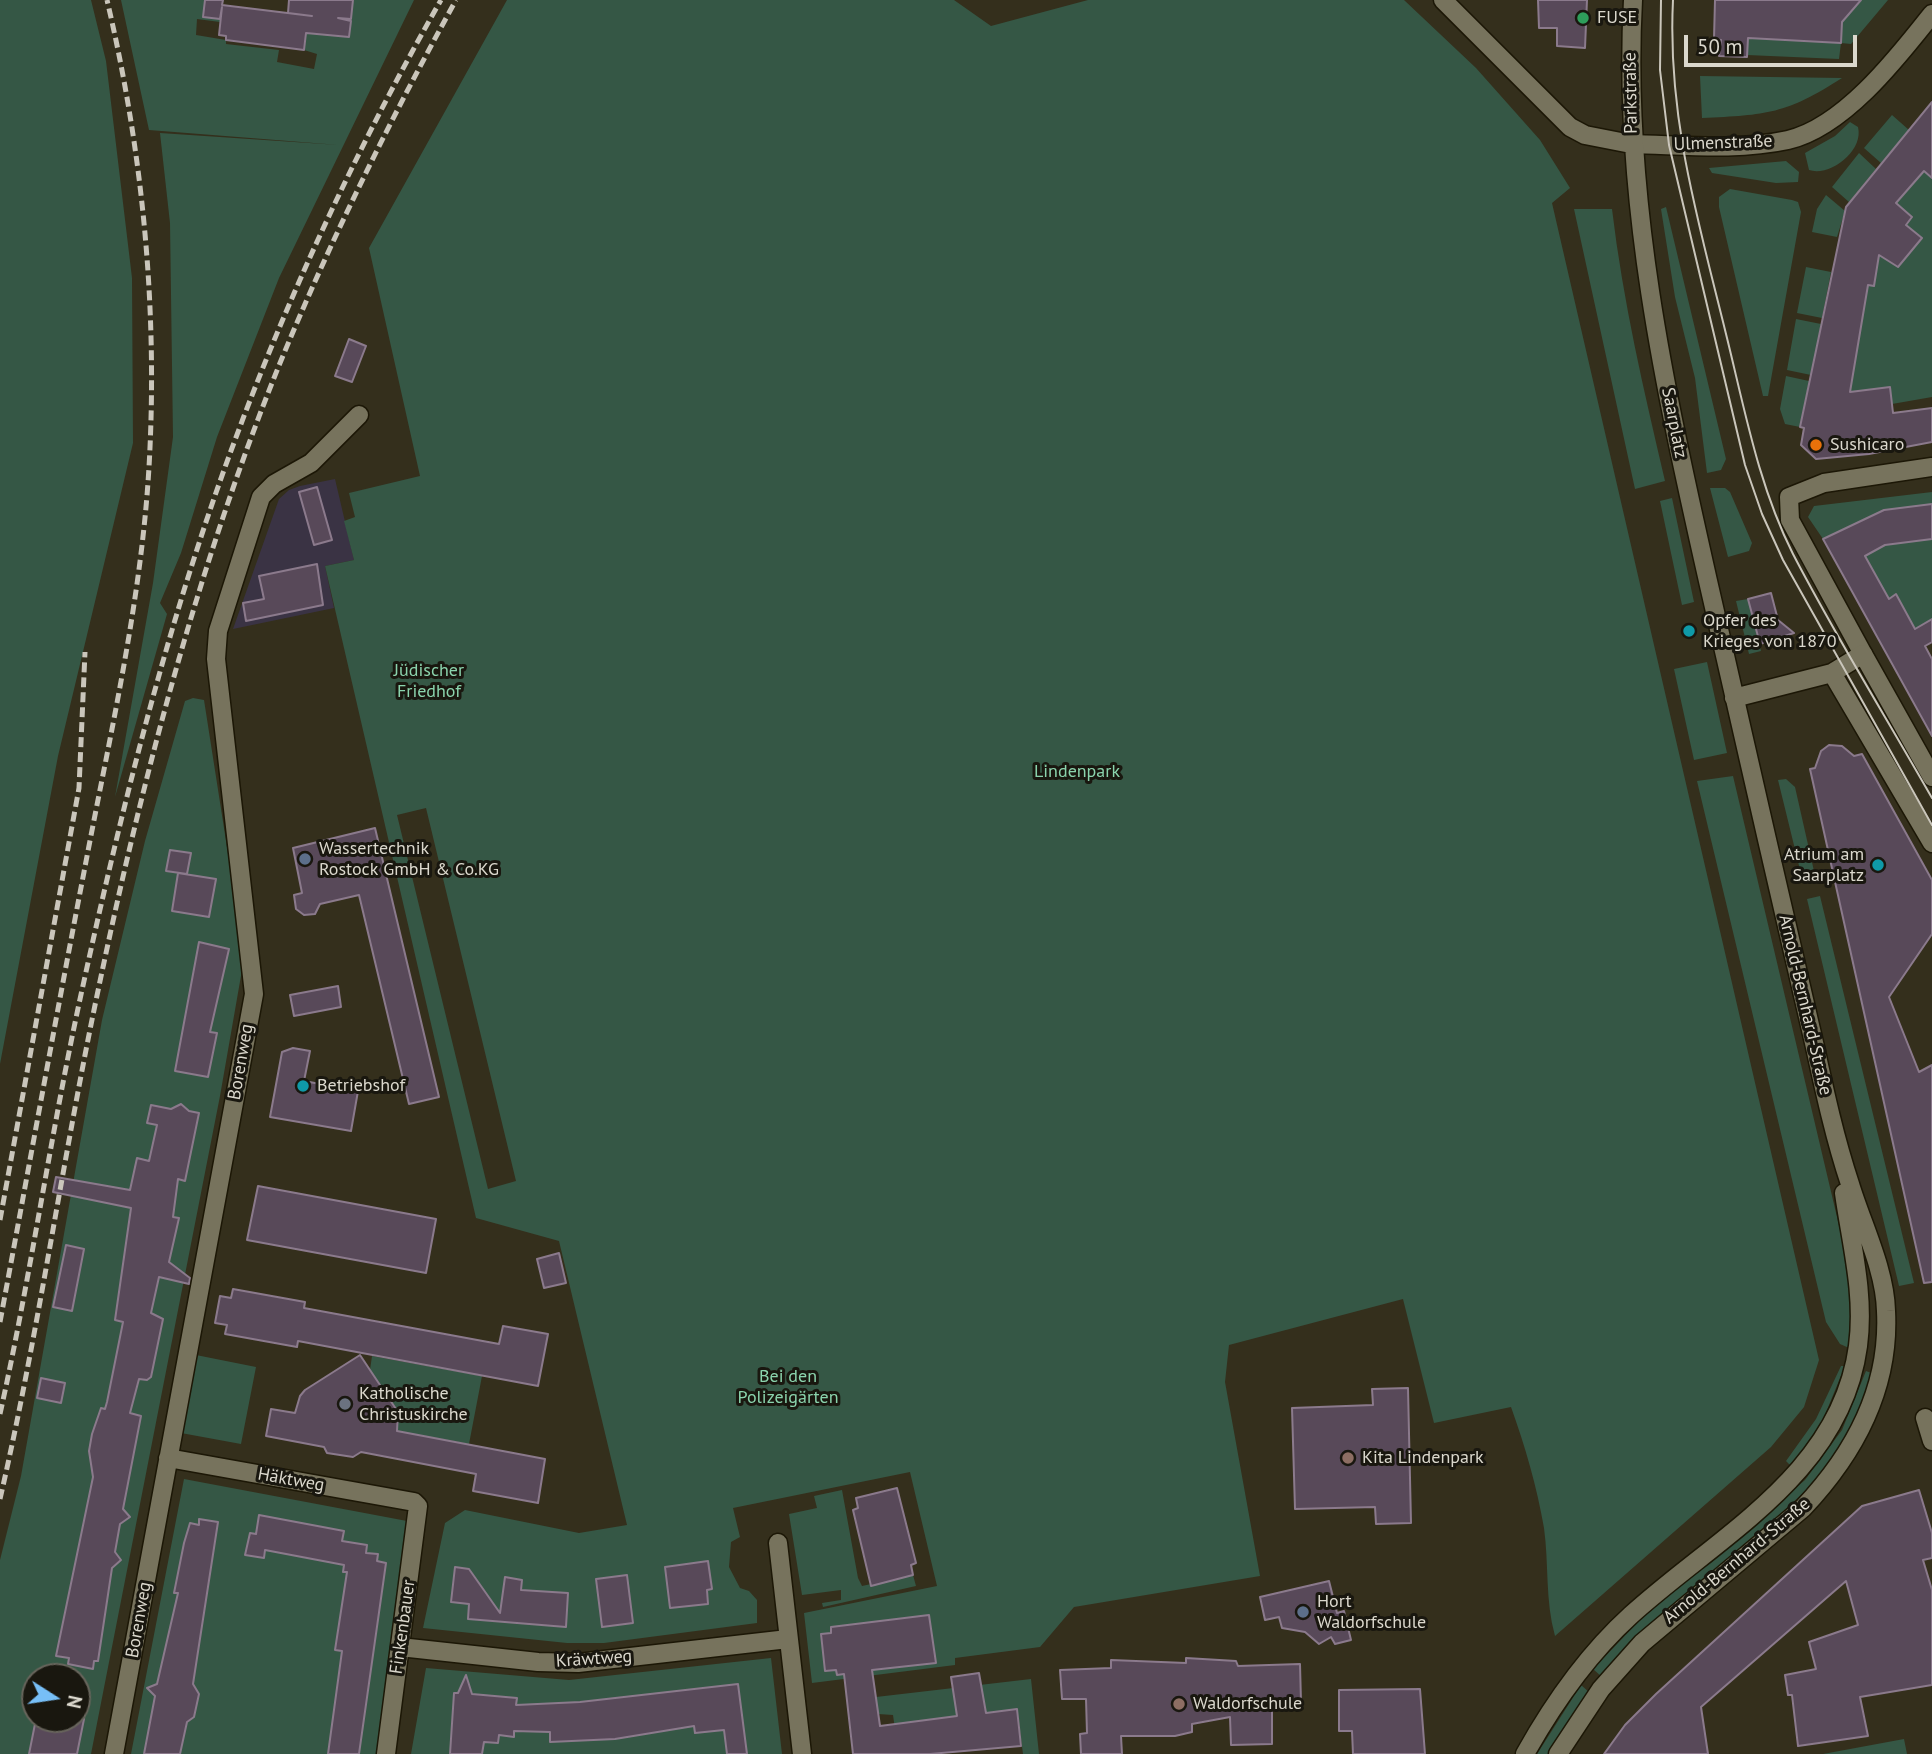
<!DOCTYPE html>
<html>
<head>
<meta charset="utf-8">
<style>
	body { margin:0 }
	#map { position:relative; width:1932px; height:1754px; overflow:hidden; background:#342f1c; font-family:"PT Sans",sans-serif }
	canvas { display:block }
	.north { position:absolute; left:21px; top:1663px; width:70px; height:70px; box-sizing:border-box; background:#19170f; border:2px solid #67645b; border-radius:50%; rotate:102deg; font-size:19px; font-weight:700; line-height:28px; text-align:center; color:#dbd8cd }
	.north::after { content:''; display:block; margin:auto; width:24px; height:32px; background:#77bff7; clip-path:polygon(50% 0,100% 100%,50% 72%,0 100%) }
	.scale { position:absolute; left:1684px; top:35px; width:173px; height:32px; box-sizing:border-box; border:4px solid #dbd8cd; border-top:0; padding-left:9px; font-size:21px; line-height:24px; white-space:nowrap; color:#dbd8cd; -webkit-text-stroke:5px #19170f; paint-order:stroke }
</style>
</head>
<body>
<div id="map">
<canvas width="1932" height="1754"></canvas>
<div class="north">N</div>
<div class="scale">50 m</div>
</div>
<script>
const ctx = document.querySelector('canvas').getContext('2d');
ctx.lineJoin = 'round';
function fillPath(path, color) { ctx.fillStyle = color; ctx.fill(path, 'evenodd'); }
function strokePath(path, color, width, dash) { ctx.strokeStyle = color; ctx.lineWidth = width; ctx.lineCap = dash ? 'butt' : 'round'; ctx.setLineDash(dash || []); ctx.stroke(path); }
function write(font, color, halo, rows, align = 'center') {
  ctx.font = font + ' "PT Sans",sans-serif'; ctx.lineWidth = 6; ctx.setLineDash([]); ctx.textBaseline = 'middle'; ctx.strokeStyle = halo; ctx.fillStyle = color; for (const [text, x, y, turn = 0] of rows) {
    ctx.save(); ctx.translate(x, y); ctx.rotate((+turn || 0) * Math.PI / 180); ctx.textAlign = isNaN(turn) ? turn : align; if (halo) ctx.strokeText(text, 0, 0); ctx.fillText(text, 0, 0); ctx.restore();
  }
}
fillPath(new Path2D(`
	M335,479L354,560L325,566L334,608L233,629L279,499L289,490L300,486Z`), '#3a3344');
fillPath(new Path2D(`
	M0,0H91L106,61L132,278L133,443L58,756L0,1064Z
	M121,0H223L220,22L197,19L196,35L226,40V44L279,50L277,62L314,69L317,54L304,50L310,0H414L279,278L217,437L181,553L160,603L167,614L115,797L153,583L173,437L170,223L160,133L339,145L149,130Z
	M507,0H954L991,26L1088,0H1404L1476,68L1540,140L1570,188L1552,203L1819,1360L1804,1407L1771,1447L1555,1636C1545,1600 1549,1564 1544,1528C1537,1487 1525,1446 1511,1407L1434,1423L1403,1299L1229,1345L1225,1382L1260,1576L1074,1607L1040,1647L955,1658V1665L812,1683L804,1613L937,1586L910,1472L733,1508L740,1537L731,1542L729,1567L740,1588L749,1591L757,1600V1623L604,1643H567L423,1628L445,1523L465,1510L579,1533L627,1525L559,1241L476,1218L325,566L354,560L344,521L355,517L349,493L420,476L369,248ZM426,808L516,1181L488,1189L397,815Z
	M1861,0H1888L1851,44L1841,43L1839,59L1747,55L1748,38L1842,22Z
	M1700,76L1842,78C1786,114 1767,115 1702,118Z
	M1892,115L1909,130L1881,163L1864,148Z
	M1850,122L1858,127C1864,151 1830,177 1809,170L1805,153L1835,136Z
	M1859,153L1876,169L1849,202L1832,187Z
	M1786,161L1799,172L1798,182L1776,183L1712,173L1709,168Z
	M1924,171L1932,178V397L1892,404L1845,406L1868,285L1874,286V254L1922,238L1906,225L1912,217L1896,203Z
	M1730,189L1792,200L1798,202L1801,212L1768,396H1763L1719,207V197Z
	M1826,195L1845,211L1837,237L1812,232L1817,209Z
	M1666,207L1726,459L1721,470L1707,473L1695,378L1675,297L1661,209Z
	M1574,209H1612C1623,302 1644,391 1665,481L1635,489Z
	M1806,267L1831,272L1822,318L1797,313Z
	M1796,319L1821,324L1811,375L1787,370Z
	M1786,376L1809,381L1800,427L1785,424L1780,409Z
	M1710,488H1725L1730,492L1752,543L1749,551L1728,557Z
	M1932,492V504L1823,539L1808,517L1814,506Z
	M1672,498L1694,602L1682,605L1660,501Z
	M1899,537L1900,543L1932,539V629H1915L1896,595L1889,599L1865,556Z
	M1748,599L1761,651L1749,654L1736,601Z
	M1707,662L1727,753L1694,760L1674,669Z
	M193,698L204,700L241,937L242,970L220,1096L91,1754H0V1560L21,1476L102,1020L145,841L185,701ZM35,1677H77V1719H35Z
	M1733,776L1841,1234L1851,1302L1849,1348L1840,1344L1826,1322L1697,781Z
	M1786,779L1795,787L1816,880L1803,882L1778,780Z
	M1820,896L1914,1283L1899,1286L1807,899Z
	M196,1355L256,1367L241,1444L181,1433Z
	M372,1356L482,1376L469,1444L392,1430L399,1417L370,1370Z
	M1841,1366H1845L1822,1422L1791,1466L1786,1461L1816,1419Z
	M1866,1371L1874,1374L1861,1412L1846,1441L1814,1483L1602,1677L1593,1669L1641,1619L1805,1480L1842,1430Z
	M184,1479L407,1521L378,1754H131Z
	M842,1490L858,1578L862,1586L913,1575L916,1586L823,1607L822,1603L841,1600V1590L802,1595L789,1514L817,1508L814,1496Z
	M771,1658L782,1754H411L426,1668L569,1680Z
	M1031,1679L1039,1754H1023L1017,1709L906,1723L895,1729L893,1715L878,1714L876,1697Z
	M1581,1685L1590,1693L1550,1754H1537Z
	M1904,1739L1907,1754H1823Z`), '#355745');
const building = new Path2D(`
	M205,0H223L222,5L312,16L288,13L289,0H353L351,19L338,18L351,21L349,37L306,33L304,50L226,40V36L219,35L222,7L220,19L203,17Z
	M1538,0H1587L1585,48L1557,46V28H1539Z
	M1715,0H1861L1842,22L1841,43L1748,38L1747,57L1719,56L1721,40L1714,39Z
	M1932,102V178L1924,171L1896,203L1912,217L1906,225L1922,238L1898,267L1879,255L1874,286L1868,285L1850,392L1890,387L1893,413L1932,408V442L1869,454L1816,459L1801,445L1804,428L1800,427L1846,207Z
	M349,339L366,346L352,382L335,376Z
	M317,487L332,540L314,545L299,492Z
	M1932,504V539L1885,545L1865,556L1889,599L1896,594L1915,629L1932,619V642L1925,646L1932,659V736L1823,539L1884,510Z
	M317,564L323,605L246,621L243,603L264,599L259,576Z
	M1771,593L1778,620L1794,633L1760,644L1748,599Z
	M1829,745L1842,746L1854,756L1862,754L1932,880V934L1889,997L1919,1072L1932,1065V1282L1924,1283L1810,769L1815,768L1821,751Z
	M375,828L439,1097L409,1104L359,895L320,904L315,914L304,915L296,909L294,895L302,893L293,848Z
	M170,850L191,853L187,874L166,871Z
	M178,873L216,879L209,917L172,911Z
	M199,942L229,949L210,1032L217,1033L208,1077L175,1071Z
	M338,986L341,1007L294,1016L290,995Z
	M293,1048L310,1051L304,1081L358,1091L351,1131L270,1117L282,1052Z
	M181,1104L189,1111L199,1113L185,1181L178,1179L173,1217L179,1218L169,1262L190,1278L189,1284L159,1277L151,1313L163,1319L151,1377L147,1380L139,1379L130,1413L141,1416L123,1509L130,1517L120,1524L115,1552L121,1560L112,1568L98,1661H94L93,1669L68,1664L69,1658L56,1656L93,1477L89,1451L92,1434L101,1408L105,1409L107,1402L123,1322L115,1320L131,1208L53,1192L56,1177L130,1190L137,1158L149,1161L157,1125L147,1123L151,1105L171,1109Z
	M258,1186L436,1219L426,1273L247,1240Z
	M66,1245L84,1249L72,1311L53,1307Z
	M559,1253L566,1283L544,1288L537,1259Z
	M233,1289L305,1302L304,1308L499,1344L503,1326L548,1334L538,1386L298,1341L297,1347L225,1334L227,1325L215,1323L220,1296L231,1298Z
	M360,1355L398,1412L397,1431L545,1459L538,1503L473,1491L476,1474L361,1452L353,1457L327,1453L324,1447L266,1436L271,1409L295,1413L300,1396L305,1390Z
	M41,1378L65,1383L61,1403L37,1398Z
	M1408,1388L1411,1523L1376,1524L1375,1507L1295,1509L1292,1408L1373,1405L1372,1389Z
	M897,1488L916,1563L911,1565L913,1575L871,1586L853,1510L858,1508L856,1498Z
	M1919,1490L1932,1533V1558L1923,1560L1932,1590V1685L1860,1697L1868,1736L1798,1746L1792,1695H1788L1785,1675L1816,1669L1809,1642L1858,1625L1846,1581L1701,1707L1708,1754H1604L1625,1725L1656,1694L1862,1506Z
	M259,1515L344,1531L342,1541L367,1545L366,1553L378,1554L377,1561L386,1563L359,1754H328L342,1651L335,1650L347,1572H343L344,1565L265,1550L264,1558L245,1555L250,1533L256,1534Z
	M199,1519L218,1522L193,1684L199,1694L194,1717L187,1722L180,1754H144L155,1696L147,1688L157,1684L178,1593H174L184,1543L190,1523L199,1525Z
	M708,1561L712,1589L707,1590L708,1604L670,1608L665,1567Z
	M455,1567L469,1569L500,1613L505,1577L522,1580L521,1590L568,1593L566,1627L468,1619L469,1604L451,1602Z
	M627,1575L633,1623L602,1627L596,1579Z
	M1329,1581L1337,1613L1344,1611L1351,1640L1335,1644L1331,1637L1319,1644L1305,1632L1282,1628L1279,1617L1265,1620L1260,1597Z
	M929,1615L936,1663L872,1670L880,1726L957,1716L951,1677L979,1673L986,1713L1017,1709L1021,1746L930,1754H853L844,1674L837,1675L836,1670L825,1671L821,1634L831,1633V1627Z
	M1186,1658L1236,1661L1238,1666L1300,1664L1301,1702L1272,1703V1744L1231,1745L1230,1717L1192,1724V1732L1175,1736H1121L1122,1754H1081L1080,1734L1087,1733L1086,1699H1062L1060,1670L1111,1668V1660L1186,1663Z
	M466,1675L472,1694L517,1698L516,1705L580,1702L738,1684L747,1754H727L724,1730L695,1733L694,1726L615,1739L550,1742V1732L514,1731V1737L499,1735L498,1743L484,1742L482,1754H450L454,1693H458Z
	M1420,1689L1425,1754H1353L1352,1731H1339V1690Z
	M36,1719H84L77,1754H29Z`);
fillPath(building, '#584959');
strokePath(building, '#8b7a8c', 2);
const street = new Path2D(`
	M1631,144C1683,145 1737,151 1788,140C1844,127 1898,57 1932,14
	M1863,654L1790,520L1789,497L1824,483L1932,467
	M1925,1418L1932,1441
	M168,1458L414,1502L418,1506L386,1754
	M778,1543L802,1754
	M400,1647L538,1662L578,1663L788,1639
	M114,1754L254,994L216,659L218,631L261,497L274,484L311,463L359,415`);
const secondary = new Path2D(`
	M1443,0L1570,127L1585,135L1631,144
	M1832,673L1932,843
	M1734,698L1832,673L1863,654L1932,777
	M1525,1754C1554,1702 1587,1655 1631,1615C1718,1536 1841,1474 1858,1346C1865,1294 1851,1243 1844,1193
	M1558,1754L1601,1689L1642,1643L1803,1508C1854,1454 1890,1388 1886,1311C1885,1269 1862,1224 1850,1184C1835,1139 1825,1093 1815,1047C1779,892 1743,736 1708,581C1665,390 1622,197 1633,0`);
strokePath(street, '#1c1706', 21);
strokePath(secondary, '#1c1706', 21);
strokePath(street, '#77735d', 18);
strokePath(secondary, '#77735d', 18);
strokePath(new Path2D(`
	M1661,0L1660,70L1669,145L1745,465L1762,514L1783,560L1932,825
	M1673,0C1667,119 1699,223 1727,338C1745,411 1759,487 1793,554C1836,637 1886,717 1932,798`), '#cac6bb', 2);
strokePath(new Path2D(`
	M0,1220L79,788L85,652
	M0,1322C28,1172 55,1022 84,872C109,739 141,604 149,467C158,311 143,153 107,0
	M0,1414C32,1270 52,1124 84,981C124,799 170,614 235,440C291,289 361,140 441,0
	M0,1499C39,1330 63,1156 99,986C143,776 199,563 280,363C331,239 391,118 456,0`), '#cac6bb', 5, [10, 5]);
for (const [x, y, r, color] of [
	[1583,18,7,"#2e9e5b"],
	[1816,445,7,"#e8710a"],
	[1689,631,7,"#0f9aa8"],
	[305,859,7,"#5c6f8a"],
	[1878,865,7,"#0f9aa8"],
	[303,1086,7,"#0f9aa8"],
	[345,1404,7,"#6b7280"],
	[1348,1458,7,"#8d6e63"],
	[1303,1612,7,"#5c6f8a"],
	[1179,1704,7,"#8d6e63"]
]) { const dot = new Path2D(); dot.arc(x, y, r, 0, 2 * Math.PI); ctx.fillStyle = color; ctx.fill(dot); strokePath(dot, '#19170f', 2.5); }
write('18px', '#dbd8cd', '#19170f', [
	["FUSE",1597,18],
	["Sushicaro",1830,445],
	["Opfer des",1703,621],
	["Krieges von 1870",1703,642],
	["Wassertechnik",319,849],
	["Rostock GmbH & Co.KG",319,870],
	["Atrium am",1864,855,"right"],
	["Saarplatz",1864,876,"right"],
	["Betriebshof",317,1086],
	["Katholische",359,1394],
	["Christuskirche",359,1415],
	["Kita Lindenpark",1362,1458],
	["Hort",1317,1602],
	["Waldorfschule",1317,1623],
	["Waldorfschule",1193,1704]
], 'left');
write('18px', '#dbd8cd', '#19170f', [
	["Parkstraße",1631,93,-91],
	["Ulmenstraße",1723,143,-2],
	["Saarplatz",1674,423,79],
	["Arnold-Bernhard-Straße",1805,1005,77],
	["Borenweg",241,1062,-80],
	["Häktweg",291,1480,10],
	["Arnold-Bernhard-Straße",1737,1561,-40],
	["Borenweg",139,1620,-80],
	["Finkenbauer",403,1627,-82],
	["Kräwtweg",594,1659,-4]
]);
write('18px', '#8bd4ad', '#19170f', [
	["Jüdischer",429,671],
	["Friedhof",429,692],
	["Lindenpark",1077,772],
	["Bei den",788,1377],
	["Polizeigärten",788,1398]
]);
</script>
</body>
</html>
